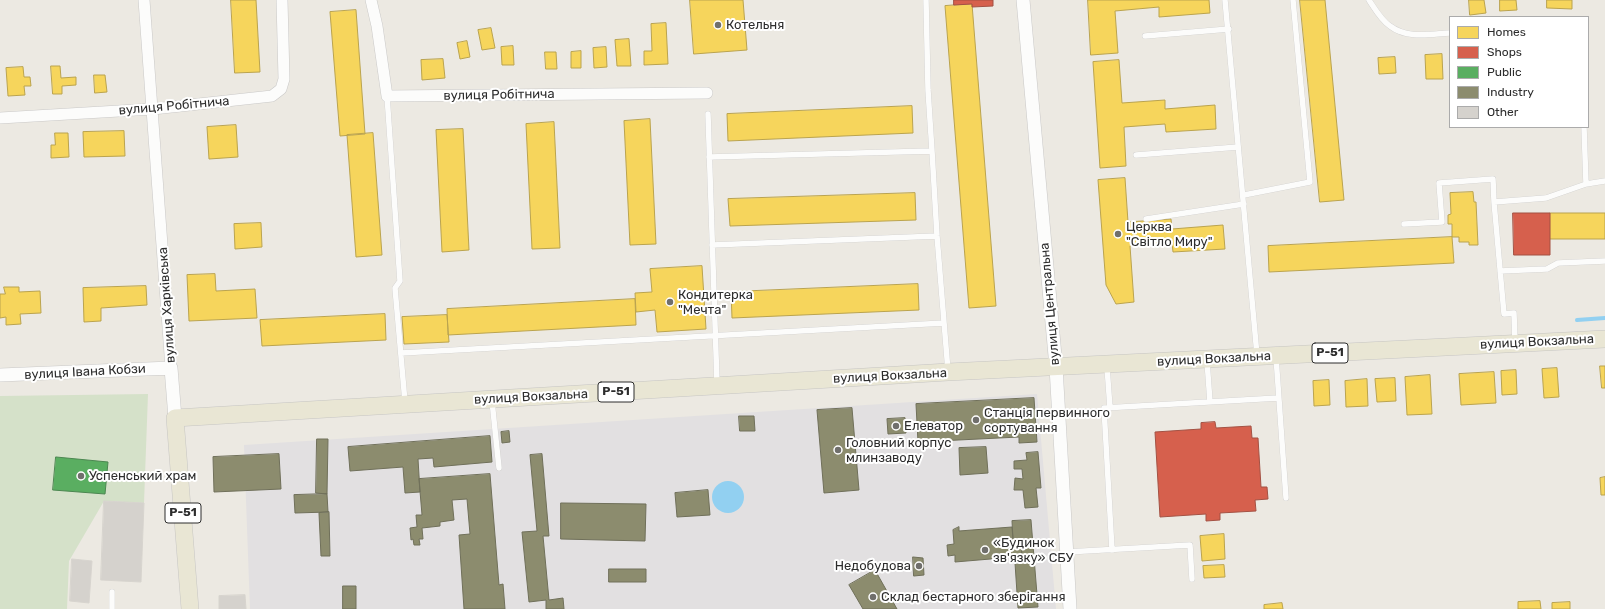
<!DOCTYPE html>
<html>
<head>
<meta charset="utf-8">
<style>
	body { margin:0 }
	#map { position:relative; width:1605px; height:609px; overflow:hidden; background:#ece9e2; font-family:Rubik,sans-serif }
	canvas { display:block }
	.legend { position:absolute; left:1449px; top:16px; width:140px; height:112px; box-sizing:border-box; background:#fff; border:1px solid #ababab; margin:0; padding:5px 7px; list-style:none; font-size:12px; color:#2d2d2d }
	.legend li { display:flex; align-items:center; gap:8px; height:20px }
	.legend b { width:20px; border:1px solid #ababab }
</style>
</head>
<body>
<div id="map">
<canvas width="1605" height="609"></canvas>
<ul class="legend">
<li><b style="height:11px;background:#f6d55c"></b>Homes</li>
<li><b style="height:11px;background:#d6604d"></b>Shops</li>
<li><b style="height:11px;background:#5aae61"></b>Public</li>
<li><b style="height:11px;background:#8c8c6e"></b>Industry</li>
<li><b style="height:11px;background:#d5d2cd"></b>Other</li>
</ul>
</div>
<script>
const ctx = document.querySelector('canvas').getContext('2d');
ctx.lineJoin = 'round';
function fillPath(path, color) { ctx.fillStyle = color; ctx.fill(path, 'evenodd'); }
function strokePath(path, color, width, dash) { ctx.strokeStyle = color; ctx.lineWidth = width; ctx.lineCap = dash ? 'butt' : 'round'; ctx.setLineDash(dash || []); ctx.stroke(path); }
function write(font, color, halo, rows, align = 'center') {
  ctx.font = font + ' Rubik,sans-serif'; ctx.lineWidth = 4; ctx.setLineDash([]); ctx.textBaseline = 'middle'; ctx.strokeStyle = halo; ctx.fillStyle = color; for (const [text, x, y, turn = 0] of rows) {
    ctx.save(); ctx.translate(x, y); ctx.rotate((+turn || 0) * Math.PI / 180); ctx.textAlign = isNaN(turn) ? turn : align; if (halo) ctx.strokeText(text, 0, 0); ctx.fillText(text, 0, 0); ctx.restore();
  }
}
fillPath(new Path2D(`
	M1037,394L1056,609H250L244,445Z`), '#e2e0e1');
fillPath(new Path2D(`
	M148,394L144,503L104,501L69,561L67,609H0V396Z`), '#d5e1c9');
fillPath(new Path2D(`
	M712 497a16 16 0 1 1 32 0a16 16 0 1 1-32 0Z`), '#92d0f1');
const homes = new Path2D(`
	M231,0H256L260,72L235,73Z
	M690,0H743L747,50L694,54Z
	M1088,0H1209L1210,13L1159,17V7L1115,11L1118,53L1091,55Z
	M1300,0H1325L1344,200L1320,202Z
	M1469,0H1484L1486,13L1470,15Z
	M1500,0H1516L1517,10L1500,11Z
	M1547,0H1572V9L1547,8Z
	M972,4L996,306L969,308L945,6Z
	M356,10L365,134L340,136L330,12Z
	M666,23L668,64L644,65V51H652L651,24Z
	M491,28L495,48L482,50L478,30Z
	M629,39L631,66H617L615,40Z
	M467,41L470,57L460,59L457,43Z
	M513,46L514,65H502L501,47Z
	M606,47L607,67L594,68L593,48Z
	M581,51V68H571V52Z
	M545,52H556L557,69H546Z
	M1442,54L1443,79H1426L1425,55Z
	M1395,57L1396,73L1379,74L1378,58Z
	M443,59L445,78L422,80L421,60Z
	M1119,60L1122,103L1165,100V109L1215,105L1216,129L1166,132L1165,124L1124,127L1126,166L1100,168L1093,62Z
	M51,66H60L61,78L76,77V85L62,86V94H53Z
	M23,67L24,77H30L31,86H24L25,95L8,96L6,68Z
	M94,75H105L107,92L95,93Z
	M912,106L913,133L728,141L727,114Z
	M650,119L656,244L630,245L624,121Z
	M554,122L560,248L532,249L526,124Z
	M236,125L238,157L209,159L207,127Z
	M463,129L469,250L442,252L436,130Z
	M124,131L125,156L84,157L83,132Z
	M55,133H68L69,157L51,158V145H55Z
	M373,133L382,255L356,257L347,135Z
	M1125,178L1128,222L1171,219L1172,229L1223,225L1225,249L1173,252L1172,243L1130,246L1134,302L1116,304L1106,285L1098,180Z
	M1473,192L1474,202H1476L1478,245H1469V242H1459V237H1452V224H1448V215L1451,214L1450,193Z
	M915,193L916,220L730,226L728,199Z
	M1550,213H1605V239H1550Z
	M261,223L262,247L235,249L234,224Z
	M1452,237L1454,263L1269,272L1268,246Z
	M702,266L706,329L657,332L655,310L636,312L635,293L652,292L650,269Z
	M215,274L216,291L255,289L257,318L189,321L187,275Z
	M918,284L919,310L732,318L731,292Z
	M146,286L147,305L101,308V321L84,322L83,288Z
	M4,287H19V292L40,291L41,313L20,314L21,324L6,325V317L0,318V294H5Z
	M635,299L636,325L448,335L447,309Z
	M385,314L386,340L262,346L260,320Z
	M447,315L449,342L404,344L402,317Z
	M1600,366H1605V388H1602Z
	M1557,368L1559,397L1544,398L1542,369Z
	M1516,370L1517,394L1502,395L1501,371Z
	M1494,372L1496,403L1461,405L1459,374Z
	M1430,375L1432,414L1407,415L1405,377Z
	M1395,378L1396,401L1377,402L1375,379Z
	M1367,379L1368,406L1346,407L1345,381Z
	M1329,380L1330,405L1314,406L1313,381Z
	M1605,477V495H1601L1600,478Z
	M1224,534L1225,559L1202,561L1200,536Z
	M1224,565L1225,577L1204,578L1203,566Z
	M1540,601L1541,609H1518V602Z
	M1570,602V609H1552V603Z
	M1282,603L1283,609H1264V605Z`);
fillPath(homes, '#f6d55c');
strokePath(homes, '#baa34e', 1);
const shops = new Path2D(`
	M954,0H993V6L972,7V4L954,5Z
	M1513,213H1550V255H1514Z
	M1215,422L1216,428L1251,426L1252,438H1258L1261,487H1267L1268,499L1255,500L1256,511L1220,513V520L1206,521V514L1160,517L1155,432L1201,429V423Z`);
fillPath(shops, '#d6604d');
strokePath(shops, '#a35143', 1);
const public = new Path2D(`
	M56,457L108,462L105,494L53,490Z`);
fillPath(public, '#5aae61');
strokePath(public, '#4c8751', 1);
const industry = new Path2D(`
	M1034,398L1037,442L1019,443V437L918,442L916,404Z
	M852,408L859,490L824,493L817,410Z
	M739,416H754L755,431H740Z
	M905,418L906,433L888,434L887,419Z
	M509,431L510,442L502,443L501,432Z
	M490,436L492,462L434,467L433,458L418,459L420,492L405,493L403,467L350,471L348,447Z
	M317,439H328L327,494L316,493Z
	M986,447L988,473L960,475L959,448Z
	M1038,452L1041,488H1036L1038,507L1025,508L1023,490H1014L1015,478L1023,479L1022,469H1014V461L1027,460L1026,453Z
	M279,454L281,489L214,492L213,457Z
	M542,454L549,536H543L549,600L563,598L564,609H546V600L529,602L522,532L537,531L530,455Z
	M490,474L499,585L503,584L505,609H464L459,535L470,534L467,499L452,500L454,520L440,522V526L422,528L423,539H419L420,545H414L413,539L411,540L410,528L417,527L416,515H422L419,479Z
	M708,490L710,515L677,517L675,493Z
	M327,494L328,512L295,513L294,495Z
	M561,503L646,504L645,541L561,539Z
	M329,512L330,556H321L319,513Z
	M1031,520L1038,607L1018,608L1015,563H1018L1022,556L1021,545L1013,539L1012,521Z
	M959,527V531L1012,527L1013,539L1021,545L1022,556L1018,563H1015L1014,557L955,562V555L948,556L947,545L954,544L953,530Z
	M913,557L923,558L924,575L914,576Z
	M609,569H646V582H609Z
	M875,570L897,609H863L849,585Z
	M343,586H356V609H343Z`);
fillPath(industry, '#8c8c6e');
strokePath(industry, '#70705a', 1);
strokePath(new Path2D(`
	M1577,320L1605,318`), '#92d0f1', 4);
const building = new Path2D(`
	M104,501L144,503L141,582L101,580Z
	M72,559L92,561L89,603L70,601Z
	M245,595L246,609H219V596Z`);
fillPath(building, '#d5d2cd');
strokePath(building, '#d7d4ce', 1);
const service = new Path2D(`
	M926,0L928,90L932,151
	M1225,0L1257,355
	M1369,0C1375,9 1381,20 1390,26C1407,39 1430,34 1450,33
	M1145,36L1229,29
	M387,96L400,281L395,288L405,402
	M708,114L717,383
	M1584,127L1586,184L1605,181
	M1136,155L1238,147
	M709,157L932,151L937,236L948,371
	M1244,195L1310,182L1293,0
	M1146,219L1244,204
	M1404,224L1442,222L1439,183L1493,179L1494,202
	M712,245L937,236
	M1500,271L1547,269L1558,263L1605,261
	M1515,342L1514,313L1504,314L1494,202L1546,198L1586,184
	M401,353L944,323
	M1276,357L1286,498
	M1207,361L1210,402
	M1107,367L1110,408
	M492,401L499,468
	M1112,550L1104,408L1278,398
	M1067,552L1190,545L1192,579
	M112,609V592`);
const minor = new Path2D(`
	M144,0L171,368
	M371,0L377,26L387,96L707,93
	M0,118L153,109L272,96L281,89L284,79L282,0`);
const tertiary = new Path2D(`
	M1023,0L1056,367L1070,609
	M0,375L171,368L175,418`);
const primary = new Path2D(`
	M190,609L175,418L948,372L1605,339`);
strokePath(service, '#c9c8c7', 6);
strokePath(minor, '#c9c8c7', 12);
strokePath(tertiary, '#c9c8c7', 14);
strokePath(primary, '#c6c5c3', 18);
strokePath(service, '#fcfcfb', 5.5);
strokePath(minor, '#fcfcfb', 11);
strokePath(tertiary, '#fcfcfb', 13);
strokePath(primary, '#e9e6d4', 17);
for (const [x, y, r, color] of [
	[718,25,4,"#706f6c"],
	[1118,234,4,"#706f6c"],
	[670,302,4,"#706f6c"],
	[976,420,4,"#706f6c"],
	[896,426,4,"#706f6c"],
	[838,450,4,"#706f6c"],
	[81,476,4,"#706f6c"],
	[985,550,4,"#706f6c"],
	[919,566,4,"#706f6c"],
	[873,597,4,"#706f6c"]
]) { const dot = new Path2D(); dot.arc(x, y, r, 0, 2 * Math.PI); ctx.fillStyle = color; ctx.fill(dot); strokePath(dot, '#fff', 1.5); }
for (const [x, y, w] of [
	[1330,353,36],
	[616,392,36],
	[183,513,36]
]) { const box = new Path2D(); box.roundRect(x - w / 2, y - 10, w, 20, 3); ctx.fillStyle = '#fff'; ctx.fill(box); strokePath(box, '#2d2d2d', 1); }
write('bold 12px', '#2d2d2d', null, [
	["Р-51",1330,353],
	["Р-51",616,392],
	["Р-51",183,513]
]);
write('13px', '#2d2d2d', '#fff', [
	["Котельня",726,25],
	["Церква",1126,227],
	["\"Світло Миру\"",1126,242],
	["Кондитерка",678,295],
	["\"Мечта\"",678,310],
	["Станція первинного",984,413],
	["сортування",984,428],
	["Елеватор",904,426],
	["Головний корпус",846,443],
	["млинзаводу",846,458],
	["Успенський храм",89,476],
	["«Будинок",993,543],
	["зв'язку» СБУ",993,558],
	["Недобудова",911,566,"right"],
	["Склад бестарного зберігання",881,597]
], 'left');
write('13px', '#2d2d2d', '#fff', [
	["вулиця Робітнича",499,95,-1],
	["вулиця Робітнича",174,106,-5],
	["вулиця Центральна",1050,304,-95],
	["вулиця Харківська",167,305,-94],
	["вулиця Вокзальна",1537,342,-3],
	["вулиця Вокзальна",1214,359,-3],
	["вулиця Івана Кобзи",85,372,-3],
	["вулиця Вокзальна",890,376,-3],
	["вулиця Вокзальна",531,397,-3]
]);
</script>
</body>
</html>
